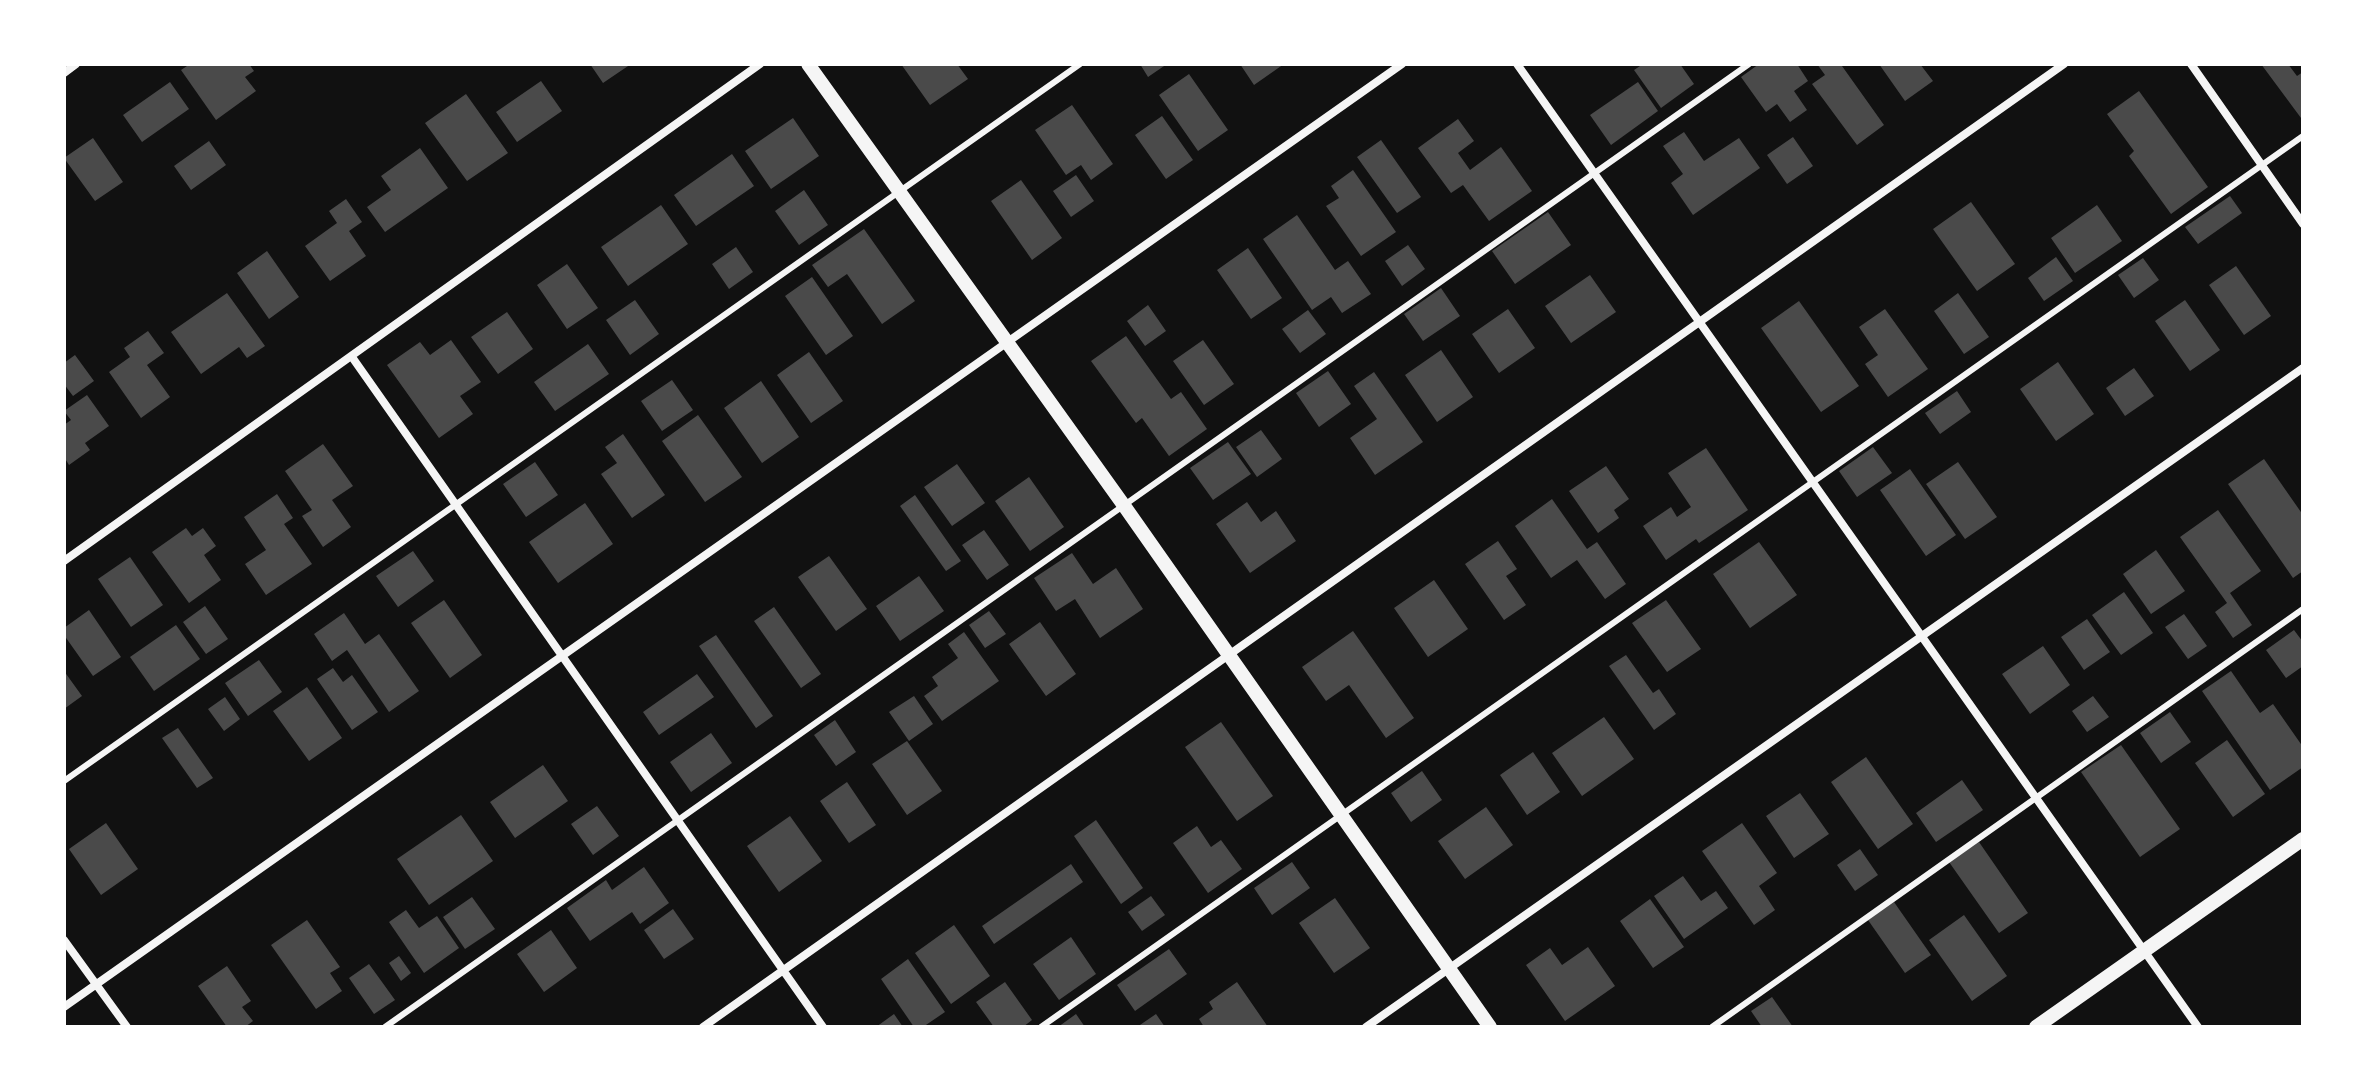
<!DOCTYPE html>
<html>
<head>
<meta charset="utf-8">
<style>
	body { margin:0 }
	#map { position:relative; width:2367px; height:1091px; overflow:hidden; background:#111; font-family:"Fira Sans",sans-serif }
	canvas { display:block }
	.frame { position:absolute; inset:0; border:66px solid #fff; pointer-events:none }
</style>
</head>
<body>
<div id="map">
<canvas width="2367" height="1091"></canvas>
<div class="frame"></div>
</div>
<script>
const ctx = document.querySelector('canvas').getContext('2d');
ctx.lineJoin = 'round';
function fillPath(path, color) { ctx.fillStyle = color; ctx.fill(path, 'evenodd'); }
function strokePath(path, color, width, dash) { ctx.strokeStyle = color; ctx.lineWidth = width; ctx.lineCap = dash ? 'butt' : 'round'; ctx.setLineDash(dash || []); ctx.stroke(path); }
fillPath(new Path2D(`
	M190,64H249L254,71L245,77L256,91L216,120L181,70Z
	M590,64H631L603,83Z
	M901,64H957L968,79L930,105Z
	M1140,64H1167L1148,77Z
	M1240,64H1284L1254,85Z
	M1643,64H1680L1694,84L1661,108L1634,70Z
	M1759,64H1797L1808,81L1794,91L1807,110L1790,122L1777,104L1766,112L1741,77Z
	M1817,64H1844L1842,66L1884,125L1857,145L1812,84L1825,75Z
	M1879,64H1920L1933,81L1905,101Z
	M2261,64H2288L2297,76L2303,72V117L2301,118Z
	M1189,74L1228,130L1198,151L1159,95Z
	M541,81L562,111L517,142L496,112Z
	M170,82L189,109L142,142L123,115Z
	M1638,82L1658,111L1611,145L1590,115Z
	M2139,91L2208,187L2171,214L2129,156L2134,151L2107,114Z
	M466,94L508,153L467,181L425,123Z
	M1072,105L1113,164L1091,180L1081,165L1066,175L1035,130Z
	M1162,116L1193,160L1166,179L1135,135Z
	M793,118L819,156L771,189L745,151Z
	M1458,119L1474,141L1458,153L1470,170L1501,147L1532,191L1489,221L1463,185L1451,193L1418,148Z
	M1684,132L1704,161L1739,138L1760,168L1693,215L1671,183L1683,174L1663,146Z
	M1793,137L1813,166L1787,184L1767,155Z
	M93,138L123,182L95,201L64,158Z
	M1381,140L1421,197L1397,213L1357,157Z
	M209,141L226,165L191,190L174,166Z
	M420,148L448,188L385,232L367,207L391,190L381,176Z
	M732,154L754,186L696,226L674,195Z
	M1353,170L1396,232L1361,256L1326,206L1339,198L1331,186Z
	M1076,175L1094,201L1071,217L1053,191Z
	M1021,180L1062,238L1032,260L991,201Z
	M804,190L828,225L799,245L775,211Z
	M2230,196L2242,213L2198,244L2185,227Z
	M346,199L362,222L349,231L366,256L330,281L305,246L337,223L329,211Z
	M1971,202L2015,264L1977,291L1933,229Z
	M661,205L688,244L628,286L601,247Z
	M2097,205L2122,241L2075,273L2051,238Z
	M1548,212L1571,245L1515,284L1492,251Z
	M1297,215L1335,270L1348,261L1371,294L1342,313L1331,297L1312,310L1263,239Z
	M864,229L915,301L882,324L847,274L828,287L812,265Z
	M1408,245L1425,269L1402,286L1385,261Z
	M736,247L753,272L729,289L712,264Z
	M1248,248L1282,298L1251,319L1217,270Z
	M267,251L299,297L269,319L237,273Z
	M2056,257L2073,281L2044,301L2028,278Z
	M2143,258L2159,280L2134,298L2118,275Z
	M567,264L598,308L567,329L537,285Z
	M2236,266L2271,316L2244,335L2209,285Z
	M1590,275L1616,312L1571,343L1545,306Z
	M812,277L853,336L826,355L785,296Z
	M1441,288L1460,316L1423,341L1404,314Z
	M227,293L265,346L247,358L239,347L201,374L171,332Z
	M1958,293L1989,337L1964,354L1934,311Z
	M635,300L659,334L630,355L606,320Z
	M2185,300L2220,350L2190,371L2155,321Z
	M1799,301L1859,386L1821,412L1761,328Z
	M1148,305L1166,331L1145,346L1127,321Z
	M1508,309L1535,348L1499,373L1472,334Z
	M1885,309L1928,369L1888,397L1865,364L1878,355L1859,327Z
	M1308,310L1326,334L1300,353L1282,329Z
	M507,312L533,349L498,374L471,337Z
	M148,331L164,353L147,365L170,397L141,418L109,372L130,357L124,348Z
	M1126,336L1171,399L1181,392L1207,429L1169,456L1142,418L1136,423L1091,361Z
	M451,340L481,382L460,396L473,414L439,438L387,365L420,342L430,355Z
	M1203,340L1234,384L1204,405L1173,361Z
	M588,344L609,374L555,411L534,382Z
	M1441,350L1473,397L1437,422L1405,375Z
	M809,352L843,401L811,423L777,375Z
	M75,355L94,381L73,396L64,384V363Z
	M2058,362L2094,414L2056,441L2020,389Z
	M2134,368L2154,396L2125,416L2106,388Z
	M1328,371L1351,404L1319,427L1296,393Z
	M1374,372L1423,442L1375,475L1350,438L1377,419L1354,386Z
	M672,380L693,410L662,431L641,401Z
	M761,381L799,437L762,463L724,408Z
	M1957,391L1971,412L1940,434L1925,413Z
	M87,395L109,426L85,443L90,450L69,465L64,457V425L71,420L64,411Z
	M698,415L742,477L705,502L662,441Z
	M1261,430L1282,459L1257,477L1236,447Z
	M623,434L665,495L632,518L601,474L617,463L605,447Z
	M1228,442L1251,474L1213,500L1190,468Z
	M323,444L353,486L332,500L351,527L323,547L302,516L312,510L285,471Z
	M1873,447L1892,473L1857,497L1839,471Z
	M1706,448L1748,510L1699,543L1696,539L1666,560L1643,526L1671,507L1677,517L1691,507L1668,473Z
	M2264,459L2303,515V571L2293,578L2228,484Z
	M535,462L558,495L526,517L503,484Z
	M1958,462L1997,517L1965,539L1926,484Z
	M957,464L985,503L952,526L924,487Z
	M1606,466L1629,499L1614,510L1619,518L1598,533L1569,491Z
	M1910,469L1956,535L1926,556L1880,490Z
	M1029,477L1064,527L1030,551L995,501Z
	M277,494L293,518L284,524L312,564L266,595L245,564L266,550L244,517Z
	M915,495L961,561L946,571L900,506Z
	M1552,499L1587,549L1597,542L1626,584L1605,599L1577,560L1551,578L1515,526Z
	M1247,502L1261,522L1276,511L1296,541L1250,573L1216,524Z
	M585,503L613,544L558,583L529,542Z
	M2218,510L2261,571L2230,593L2252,625L2233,638L2215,612L2227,603L2180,537Z
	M186,528L192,536L203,528L216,546L204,555L221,580L189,603L152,552Z
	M984,530L1009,565L987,580L962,545Z
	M1498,541L1517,569L1506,576L1526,605L1504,620L1465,564Z
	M1759,542L1797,595L1750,628L1713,574Z
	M2156,550L2185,591L2151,614L2123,574Z
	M413,551L434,581L398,607L376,576Z
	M1072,553L1093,584L1116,568L1143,609L1100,638L1075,599L1056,611L1034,578Z
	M829,556L867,609L836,631L798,577Z
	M130,557L163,605L131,627L98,579Z
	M919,576L944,611L900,641L876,606Z
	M1434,580L1468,629L1428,657L1394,608Z
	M2124,592L2153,633L2121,655L2092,615Z
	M444,600L482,655L450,678L411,623Z
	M1666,600L1701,649L1667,672L1632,623Z
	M205,606L228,639L206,654L183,622Z
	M774,607L821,674L801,688L754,621Z
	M89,610L121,657L93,676L64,635V628Z
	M989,611L1006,634L985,648L969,625Z
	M344,613L365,644L379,634L419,691L389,712L347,650L332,661L314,634Z
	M2184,614L2207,646L2188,659L2165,627Z
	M2087,619L2110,652L2084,670L2061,637Z
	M1040,622L1076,674L1046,696L1009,644Z
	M176,625L200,659L154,691L130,657Z
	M2294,630L2303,642V666L2286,678L2266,650Z
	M1353,631L1414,718L1386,738L1349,685L1326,701L1302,667Z
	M964,632L999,681L942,721L924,696L938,686L932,677L958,658L948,644Z
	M716,635L773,716L756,728L699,646Z
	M2043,646L2070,685L2030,714L2002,674Z
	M1626,655L1653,693L1659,689L1676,714L1654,730L1609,666Z
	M259,660L282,692L248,716L225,683Z
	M333,668L343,682L352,675L378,712L352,730L317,679Z
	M64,671L82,696L64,709Z
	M2231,671L2260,713L2273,704L2303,747V767L2270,790L2202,691Z
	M697,674L714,697L659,735L643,712Z
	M307,687L342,738L309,761L273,711Z
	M914,696L933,724L909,741L889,712Z
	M2093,696L2109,717L2087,732L2072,711Z
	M225,697L240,719L224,731L208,709Z
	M2170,712L2191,742L2161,763L2140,733Z
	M1604,717L1634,759L1582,796L1552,753Z
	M835,720L856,752L836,766L814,735Z
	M1221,722L1273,796L1237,821L1185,747Z
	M178,728L213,778L197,788L162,738Z
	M711,733L732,763L691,792L670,762Z
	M2227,740L2265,794L2233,817L2195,763Z
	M907,741L942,791L907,815L872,764Z
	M2121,745L2180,829L2140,857L2081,772Z
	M1533,752L1560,792L1527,815L1500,775Z
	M1866,757L1913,824L1878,849L1831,782Z
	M543,765L568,801L515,838L490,802Z
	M1422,771L1442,800L1411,822L1391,793Z
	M1962,780L1983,810L1936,842L1916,813Z
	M847,782L876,825L849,843L820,801Z
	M1800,793L1829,834L1794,858L1766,816Z
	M597,806L619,836L593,855L571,824Z
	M1486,807L1513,845L1465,879L1438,841Z
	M461,815L493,861L429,905L397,859Z
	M790,816L822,861L779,892L747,846Z
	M1096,820L1143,888L1121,904L1074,836Z
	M106,823L138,869L101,895L69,849Z
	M1742,823L1777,873L1759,886L1775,910L1754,925L1702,851Z
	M1197,826L1211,847L1221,840L1242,869L1208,893L1173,843Z
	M1979,842L2028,913L1999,933L1949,862Z
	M1860,849L1878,875L1855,891L1837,865Z
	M1292,862L1310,888L1272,915L1254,888Z
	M1071,864L1083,882L994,944L982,926Z
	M644,867L669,903L640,924L632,912L590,941L567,908L606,880L612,890Z
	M1683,876L1701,901L1716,891L1728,908L1684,939L1654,896Z
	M1151,896L1165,915L1142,931L1128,912Z
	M472,897L495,929L465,949L443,917Z
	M1335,898L1370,948L1334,973L1299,923Z
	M1650,899L1684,947L1653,968L1620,921Z
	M1894,902L1931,955L1905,973L1868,920Z
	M673,909L694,939L664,959L644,930Z
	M406,910L419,928L437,916L459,948L424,973L389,922Z
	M1964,915L2007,976L1972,1001L1929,940Z
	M307,920L340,967L330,973L342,991L316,1009L271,945Z
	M954,925L990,976L951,1004L915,953Z
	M551,930L577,968L544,992L517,954Z
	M1071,937L1096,974L1059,1000L1033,964Z
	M1588,947L1615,986L1565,1021L1526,965L1550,948L1562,965Z
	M1169,949L1187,974L1135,1011L1117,985Z
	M399,956L411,973L401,981L389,963Z
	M908,959L945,1012L923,1027H914L881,979Z
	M369,964L395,1000L374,1014L349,978Z
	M227,966L251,1001L242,1007L253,1021L245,1027H227L198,986Z
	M1005,982L1032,1020L1023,1027H994L976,1002Z
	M1237,982L1268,1027H1204L1199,1019L1213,1009L1209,1002Z
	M1772,997L1793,1027H1762L1751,1011Z
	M894,1014L903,1027H876Z
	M1076,1014L1085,1027H1058Z
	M1156,1014L1165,1027H1137Z`), '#4a4a4a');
strokePath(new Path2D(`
	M64,781L1080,64
	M385,1027L1749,64
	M1041,1027L2303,136
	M1712,1027L2303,609`), '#f5f5f5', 6);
strokePath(new Path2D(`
	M1517,64L2198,1027
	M2191,64L2303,224
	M64,73L76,64
	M352,357L823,1027
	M64,561L760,64
	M64,940L127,1027
	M64,1007L1402,64
	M703,1027L2064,64
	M1366,1027L2303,368`), '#f5f5f5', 8);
strokePath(new Path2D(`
	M808,64L1125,507L1490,1027
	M2036,1027L2303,839`), '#f5f5f5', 14);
</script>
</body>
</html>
